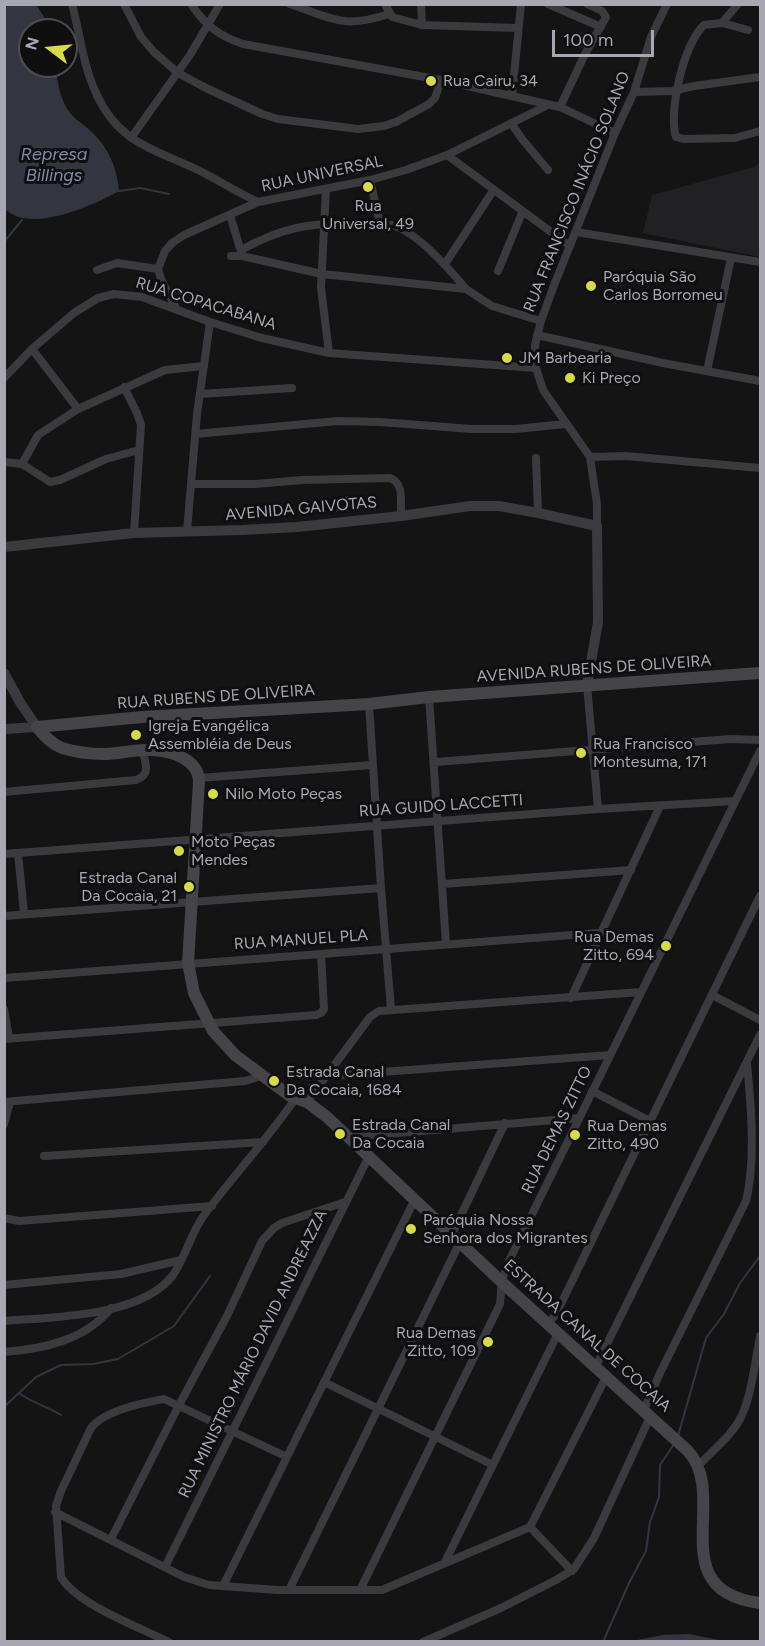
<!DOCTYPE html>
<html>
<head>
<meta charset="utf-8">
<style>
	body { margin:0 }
	#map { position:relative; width:765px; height:1646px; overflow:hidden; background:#141415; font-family:Figtree,sans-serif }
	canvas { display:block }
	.frame { position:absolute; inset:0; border:6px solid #a8a7b4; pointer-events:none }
	.north { position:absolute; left:18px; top:18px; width:60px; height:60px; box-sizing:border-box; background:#0f0f10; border:2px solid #4c4c52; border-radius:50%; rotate:286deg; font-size:16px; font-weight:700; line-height:24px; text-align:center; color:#a8a7b4 }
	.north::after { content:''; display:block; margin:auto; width:21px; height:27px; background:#d8da47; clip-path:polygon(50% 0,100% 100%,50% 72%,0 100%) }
	.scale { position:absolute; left:552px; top:30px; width:102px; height:27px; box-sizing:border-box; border:3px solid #a8a7b4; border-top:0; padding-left:8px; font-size:18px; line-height:21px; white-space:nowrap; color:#a8a7b4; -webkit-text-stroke:4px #0f0f10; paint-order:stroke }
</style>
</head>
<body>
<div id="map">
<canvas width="765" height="1646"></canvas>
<div class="frame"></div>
<div class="north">N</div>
<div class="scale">100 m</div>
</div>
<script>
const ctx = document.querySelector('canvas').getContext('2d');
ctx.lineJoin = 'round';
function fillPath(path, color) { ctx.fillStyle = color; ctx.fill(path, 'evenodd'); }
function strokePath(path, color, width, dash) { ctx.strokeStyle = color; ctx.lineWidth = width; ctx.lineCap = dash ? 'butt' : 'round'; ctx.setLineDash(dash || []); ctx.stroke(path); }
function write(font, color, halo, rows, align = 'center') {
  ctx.font = font + ' Figtree,sans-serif'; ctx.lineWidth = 6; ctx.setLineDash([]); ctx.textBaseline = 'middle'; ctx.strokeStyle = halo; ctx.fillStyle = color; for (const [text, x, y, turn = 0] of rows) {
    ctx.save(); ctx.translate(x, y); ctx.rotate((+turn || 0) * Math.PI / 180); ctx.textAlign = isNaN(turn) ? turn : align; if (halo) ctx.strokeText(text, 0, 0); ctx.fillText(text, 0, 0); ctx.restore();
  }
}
fillPath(new Path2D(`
	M760,161V257L643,233L652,195L754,167Z`), '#212022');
fillPath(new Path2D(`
	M4,5H36L43,15L48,30H30V66H55C58,83 60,101 71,114C77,121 86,126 93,133C109,149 117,168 119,191C92,206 30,234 5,209Z
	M689,1634L724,1641H632L663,1635Z`), '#333540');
strokePath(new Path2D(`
	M119,191L140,188L169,194
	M4,242L22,220
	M19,1393C32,1403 47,1406 61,1415
	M4,1407L36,1377L61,1365L93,1364L118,1359L174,1326L210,1276
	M678,1436L706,1338L724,1314L740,1283L760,1256
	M603,1642L629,1583L646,1551L650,1522L659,1497L660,1465L674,1444`), '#333540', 2);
strokePath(new Path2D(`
	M72,4C80,34 83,65 96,93C119,145 156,149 202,172C221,182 239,193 258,202
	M124,4L141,37L154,52L178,73L206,88L262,114L278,119L358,129L384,126L396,122L429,104L435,98L441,80
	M191,4C205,25 219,36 243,44L441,80L560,107L615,133
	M290,4C333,19 344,29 389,14
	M385,4L392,17L422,25L518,28
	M421,4L422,25
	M548,4L601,27
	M738,4L722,23L704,25C684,43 668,111 676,137L683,139L735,138L760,131
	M722,23L748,30
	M634,92L672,91L694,86L760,77
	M512,96L521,4
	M560,107L585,54L606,17L602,11L587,4
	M511,123L522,139L548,170
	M131,138L190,55L220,4
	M447,155L570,246
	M370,180L380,223
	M326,189L321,288L329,353
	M230,215L242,255
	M576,232L760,262
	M241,250C283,227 309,223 357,223C372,223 388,222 402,229C423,240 451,271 466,289
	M231,256H242L322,274L466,289L492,306L541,321
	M445,264L493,191
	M97,270L117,263L158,269
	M498,271L522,213
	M176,308L161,279L158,269L165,251L172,243L184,235L258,202L370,180L406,170L447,155L546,106
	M537,335L663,363L760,381
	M32,349L78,409
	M707,371L731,258
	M4,378L32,349L74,313L98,298L114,294L142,297L210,322L262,338L329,353L536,368
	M124,387L137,413L141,425L134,533
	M200,394L292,388
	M196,434L338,421L380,422L472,429H516L565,424
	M590,457L626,456L760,468
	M536,458L538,513
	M4,462L22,464L50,482L60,480L106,459L139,450
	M22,464L38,435L78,409L165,370L204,366
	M191,484H255L302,480L390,478C405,483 400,503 401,516
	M597,526V504L590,457L543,390L536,368L535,345L541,321L553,288L615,133L634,92L651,37L667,4
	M187,531L197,414L210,322
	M587,685L598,809
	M429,697L446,944
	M369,704L381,888L391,1009
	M435,762L730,739L760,740
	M199,778L372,765
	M4,792L136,780C151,775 146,763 142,750
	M18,853L24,913
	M4,854L598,809L735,801
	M443,884L631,870
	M4,916L381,888
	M4,978L599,933
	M712,995L760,1020
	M571,998L660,806
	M4,1009L9,1038
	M4,1039L316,1015L321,1013L324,1009L321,954
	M328,1076L610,1055
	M592,1091L650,1121
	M4,1102L245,1081L262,1076
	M307,1102L370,1017L379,1011L641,992
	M4,1124L10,1102
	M349,1137L579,1118
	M44,1156L263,1142
	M4,1218L19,1221L212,1206
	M452,1234L505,1123
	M4,1285L121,1274L181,1260
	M4,1321C52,1317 142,1317 173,1275C185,1258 190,1236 202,1218C232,1177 267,1140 295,1099
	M548,1324L556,1314L760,896
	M4,1352C43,1349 86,1340 111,1308
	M595,1368L760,1035
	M324,1382L493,1465
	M644,1410L660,1373L746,1201C756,1161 751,1104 747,1064
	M698,1466C713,1450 733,1435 742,1415C752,1393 755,1361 760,1336
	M55,1512L184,1577L209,1585L278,1590H382L530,1527L606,1377
	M530,1527L572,1571
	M111,1539L179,1405L227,1316L262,1241L274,1228L282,1223L345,1202
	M445,1562L558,1333
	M165,1567L369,1156
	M223,1586L415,1199
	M289,1590L460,1242
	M360,1590L500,1304L502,1281L508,1263L760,751
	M169,1642C141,1628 76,1604 61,1577L56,1506L61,1491L91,1428C105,1410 143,1403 164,1399L287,1457
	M423,1642L501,1608L556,1580L574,1569L594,1538L650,1417`), '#3b3a3f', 8);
strokePath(new Path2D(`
	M4,547L134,533L242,530L297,527L401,516L470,506H499L538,513L597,526L598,622L587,685
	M4,673L21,704L37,727
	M4,729L37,727`), '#3b3a3f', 10);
strokePath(new Path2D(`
	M37,727C44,736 52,744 62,748C75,752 90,754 104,754C119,754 135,749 150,750C170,750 199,759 199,782L188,963L194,993L213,1031L235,1055L290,1096L307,1102L327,1117L507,1287L688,1451C730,1496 661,1591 760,1603
	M37,727L142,717L369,704L429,697L760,673`), '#444449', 12);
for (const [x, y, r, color] of [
	[431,81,6,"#d8da47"],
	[368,187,6,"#d8da47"],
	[591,286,6,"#d8da47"],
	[507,358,6,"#d8da47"],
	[570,378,6,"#d8da47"],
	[136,735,6,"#d8da47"],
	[581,753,6,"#d8da47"],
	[213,794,6,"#d8da47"],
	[179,851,6,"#d8da47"],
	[189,887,6,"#d8da47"],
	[666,946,6,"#d8da47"],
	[274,1081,6,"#d8da47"],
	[340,1134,6,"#d8da47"],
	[575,1135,6,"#d8da47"],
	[411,1229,6,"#d8da47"],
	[488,1342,6,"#d8da47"]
]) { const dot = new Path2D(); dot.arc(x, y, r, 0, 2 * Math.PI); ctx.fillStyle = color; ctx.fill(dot); strokePath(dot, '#0f0f10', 2); }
write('16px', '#a8a7b4', '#0f0f10', [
	["Rua Cairu, 34",443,81],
	["Rua",368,206,"center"],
	["Universal, 49",368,224,"center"],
	["Paróquia São",603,277],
	["Carlos Borromeu",603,295],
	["JM Barbearia",519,358],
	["Ki Preço",582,378],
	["Igreja Evangélica",148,726],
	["Assembléia de Deus",148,744],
	["Rua Francisco",593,744],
	["Montesuma, 171",593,762],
	["Nilo Moto Peças",225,794],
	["Moto Peças",191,842],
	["Mendes",191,860],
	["Estrada Canal",177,878,"right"],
	["Da Cocaia, 21",177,896,"right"],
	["Rua Demas",654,937,"right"],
	["Zitto, 694",654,955,"right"],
	["Estrada Canal",286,1072],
	["Da Cocaia, 1684",286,1090],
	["Estrada Canal",352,1125],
	["Da Cocaia",352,1143],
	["Rua Demas",587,1126],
	["Zitto, 490",587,1144],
	["Paróquia Nossa",423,1220],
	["Senhora dos Migrantes",423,1238],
	["Rua Demas",476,1333,"right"],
	["Zitto, 109",476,1351,"right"]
], 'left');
write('16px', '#a8a7b4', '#0f0f10', [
	["RUA UNIVERSAL",322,174,-12],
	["RUA FRANCISCO INÁCIO SOLANO",577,192,-68],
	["RUA COPACABANA",206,304,17],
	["AVENIDA GAIVOTAS",301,509,-5],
	["AVENIDA RUBENS DE OLIVEIRA",594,669,-4],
	["RUA RUBENS DE OLIVEIRA",216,697,-4],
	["RUA GUIDO LACCETTI",441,806,-4],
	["RUA MANUEL PLA",301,940,-4],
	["RUA DEMAS ZITTO",557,1130,-64],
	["ESTRADA CANAL DE COCAIA",587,1336,42],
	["RUA MINISTRO MÁRIO DAVID ANDREAZZA",253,1354,-64]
]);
write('italic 18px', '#828aab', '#0f0f10', [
	["Represa",54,155],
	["Billings",54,176]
]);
</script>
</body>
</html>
